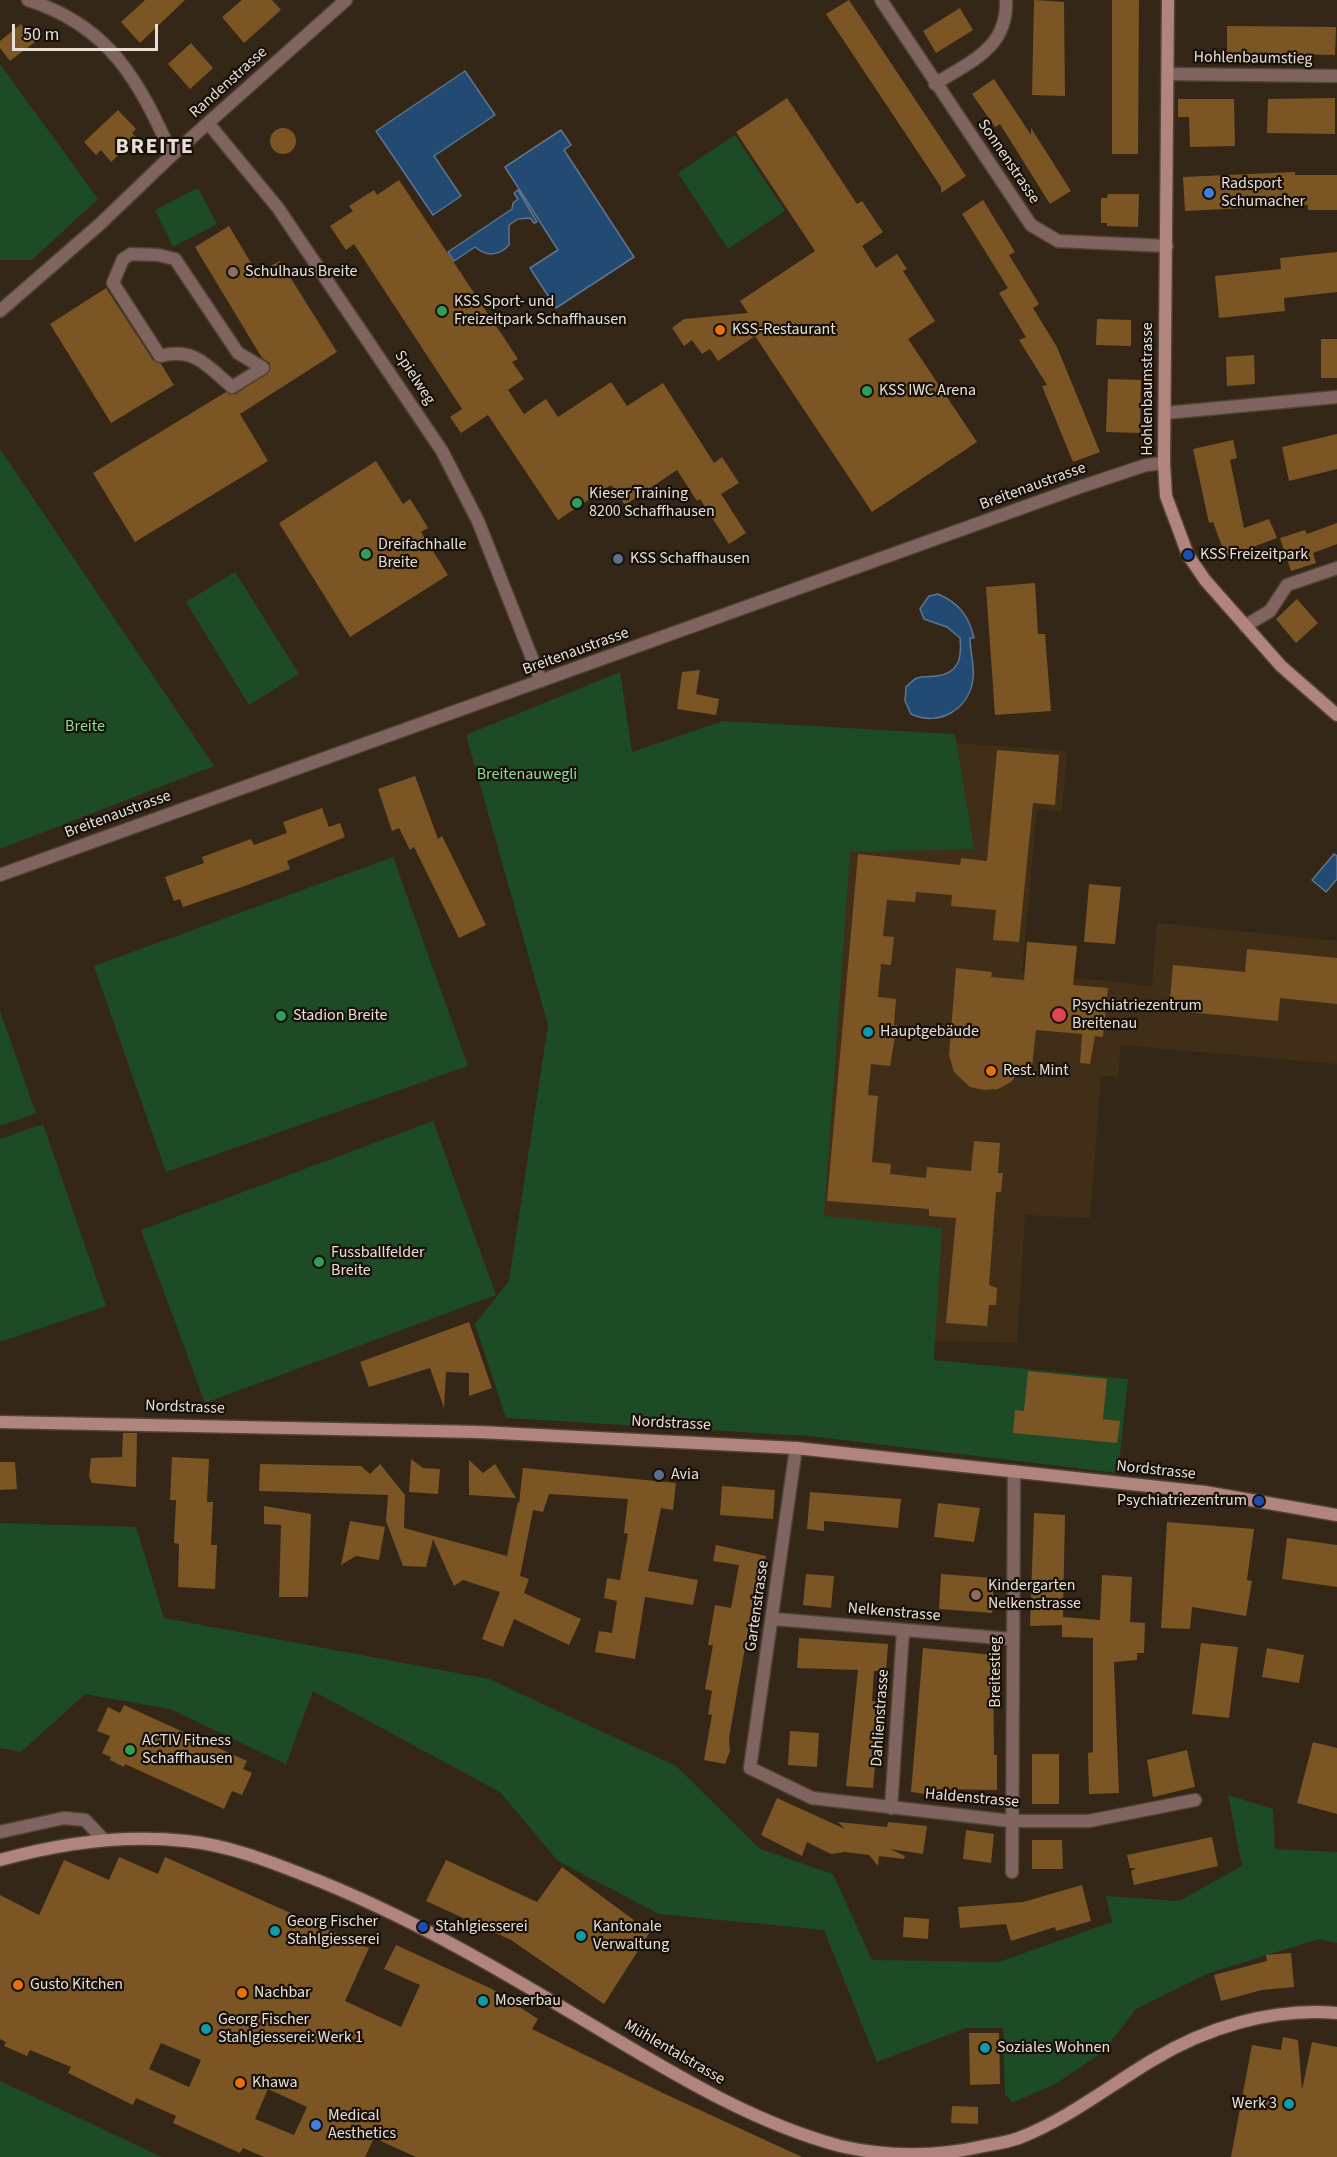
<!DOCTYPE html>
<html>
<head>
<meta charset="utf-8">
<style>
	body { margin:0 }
	#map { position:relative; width:1337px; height:2157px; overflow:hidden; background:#352717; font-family:"Source Sans 3",sans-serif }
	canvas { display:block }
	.scale { position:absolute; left:12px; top:24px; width:146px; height:27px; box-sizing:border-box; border:3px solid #e8ded4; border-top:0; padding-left:8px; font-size:18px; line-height:21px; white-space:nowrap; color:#e8ded4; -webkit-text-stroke:4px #17110a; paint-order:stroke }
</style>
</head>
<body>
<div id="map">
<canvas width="1337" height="2157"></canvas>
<div class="scale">50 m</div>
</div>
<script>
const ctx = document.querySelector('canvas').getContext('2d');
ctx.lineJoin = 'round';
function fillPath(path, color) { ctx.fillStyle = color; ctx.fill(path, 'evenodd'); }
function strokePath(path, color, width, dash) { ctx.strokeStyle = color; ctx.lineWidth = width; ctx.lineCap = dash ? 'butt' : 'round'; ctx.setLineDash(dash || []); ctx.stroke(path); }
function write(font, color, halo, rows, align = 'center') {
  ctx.font = font + ' "Source Sans 3",sans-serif'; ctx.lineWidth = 4.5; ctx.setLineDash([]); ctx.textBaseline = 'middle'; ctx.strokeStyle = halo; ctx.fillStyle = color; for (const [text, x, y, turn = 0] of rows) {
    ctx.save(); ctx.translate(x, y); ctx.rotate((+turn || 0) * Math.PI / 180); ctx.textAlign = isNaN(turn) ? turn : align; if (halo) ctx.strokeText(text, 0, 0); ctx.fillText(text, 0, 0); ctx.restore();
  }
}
fillPath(new Path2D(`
	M915,740L1067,751L1062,811L1037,809L1022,972L1152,986L1157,923L1337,941V1064L1121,1045L1118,1077L1101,1076L1090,1218L1025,1215L1017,1343L903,1340L764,1253L796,814Z`), '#402e18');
fillPath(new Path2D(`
	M0,64L98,199L32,260H0Z
	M735,135L785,211L728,249L678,173Z
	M198,188L217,224L173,247L155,210Z
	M0,449L214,766L0,849Z
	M235,572L299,674L249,705L186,602Z
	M620,672L632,752L723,721L955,734L974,849L850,852L824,1216L942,1228L934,1360L1128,1379L1118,1473L809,1436L506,1418L475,1324L509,1281L548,1025L466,735Z
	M393,857L468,1066L166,1172L94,966Z
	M0,1011L36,1113L0,1126Z
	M433,1121L496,1295L205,1403L141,1230Z
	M43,1124L106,1306L0,1342V1139Z
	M0,1523L136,1527L164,1618L489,1679L676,1766L760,1849L833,1874L872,1960L999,1962L1112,1922L1106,1896L1179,1901L1242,1866L1228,1795L1273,1809L1275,1849L1337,1852V1943L1319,1939L1209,1973L1136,2009L1103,2052L1057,2083L1012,2103L1005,2094L1003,2028H966L877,2062L824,1930L659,1914L558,1861L500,1792L313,1691L286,1764L170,1709L85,1694L21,1752L0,1748Z
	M0,2081L162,2157H0Z`), '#1c4b26');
const water = new Path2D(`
	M465,71L495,115L434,156L461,196L433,215L376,131Z
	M561,130L571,145L564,150L634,257L556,308L530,268L558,250L505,167Z
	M518,190L537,222L534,223L530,218L518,219L509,225V245C499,256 487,257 475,247L454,261L448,252L512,209L513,203L518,199L514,193Z
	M938,594C959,603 969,616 974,638H970C970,652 975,667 973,679C969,710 938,727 911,714L905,701L906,687C909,684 914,679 917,678C923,676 931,677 937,676C959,673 962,658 960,638L947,627L924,619L920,609L929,596Z
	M1334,854L1337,856V879L1326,892L1312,880Z`);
fillPath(water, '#224a72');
strokePath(water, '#5d768f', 1.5);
fillPath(new Path2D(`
	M145,0H185L140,43L121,22Z
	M242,0H272L281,10L244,43L222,17Z
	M849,0L966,176L941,193V187L826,14Z
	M1034,0L1064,2L1065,96L1032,95Z
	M1112,0H1139L1138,154H1112Z
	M960,8L973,30L936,53L923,31Z
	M21,24L35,42L10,61L0,48V41Z
	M1227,26L1336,27L1335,55L1227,53Z
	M191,43L213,68L190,89L168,64Z
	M994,79L1031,135V128L1071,191L1050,204L1000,124L995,127L972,94Z
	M787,98L857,204L862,201L883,232L862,246L876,268L897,254L907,269L903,271L935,321L908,339L977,442L872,512L755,336L718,361L710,349L702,354L692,340L684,346L672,328L684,319L748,313L740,301L815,251L736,132Z
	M1335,98V134L1267,133L1268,99Z
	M1178,99H1234L1235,146L1190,147L1189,117H1178Z
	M118,110L136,129L132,133L137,138L111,162L101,150L96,155L84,142Z
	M270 141a13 13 0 1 1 26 0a13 13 0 1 1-26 0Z
	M1295,172V175H1337V210H1308V205L1185,211L1183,177Z
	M399,180L518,359L512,362L524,379L508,390L524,414L546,399L558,417L611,382L627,406L663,383L714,463L722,457L739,483L721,494L746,533L729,544L700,499L697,501L677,470L625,505L611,485L558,520L488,415L461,433L450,417L462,409L354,244L346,250L330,226L353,211L349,206L374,190L377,195Z
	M1108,194H1139L1138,227L1107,226V223H1101V198H1107Z
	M983,200L1015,252L1009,255L1039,304L1033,308L1057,347L1100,452L1073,462L1042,386L1047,385L1019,340L1026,337L999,293L1008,288L962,214Z
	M229,226L257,273L280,261L337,352L240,414L268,461L135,542L93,473L226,392L236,394L270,371V363L262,358L195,247Z
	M1337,252V292L1284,298L1285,311L1219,318L1215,276L1281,269L1280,258Z
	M106,288L153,360L161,364L174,385L111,423L50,324Z
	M1097,319L1131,320V346L1096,345Z
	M1321,339H1337V378H1321Z
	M1254,355L1255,384L1227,386L1226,357Z
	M1108,379L1141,380L1140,433L1106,432Z
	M1337,434V469L1289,481L1282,447Z
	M1233,440L1237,458L1230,460L1244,528L1269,519L1277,538L1226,557L1213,522L1209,523L1193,449Z
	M376,461L403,504L410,499L419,513L428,528L421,532L448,575L350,637L279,523Z
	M1337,523V544L1313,553L1316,563L1291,571L1280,538L1305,530L1307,534Z
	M1035,583L1038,634H1045L1051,711L995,715L986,587Z
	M1297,599L1318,623L1296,643L1276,619Z
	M700,670L696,694L719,699L716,715L677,709L682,672Z
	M997,750L1059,755L1055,805L1033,803L1019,942L993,940L996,910L951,906L952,895L916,892L915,902L887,900L883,936L894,937L891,965L881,964L878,997L896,999L894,1025H897L890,1066L871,1064L868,1095L878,1096L872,1162L891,1164L890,1174L926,1178L927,1167L971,1171L974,1141L1000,1143L998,1173H1003L1001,1192H996L989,1285L997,1288L996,1305H989L987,1326L946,1323L956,1218L929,1216V1209L827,1201L858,854L960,865L961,858L987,861Z
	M415,776L438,839L442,836L486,925L459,938L414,847L410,850L399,828L392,831L378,789Z
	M322,808L329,827L340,823L345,837L287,861L290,869L242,887L183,907L180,899L174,901L165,877L204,863L202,857L251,839L254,845L287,833L283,822Z
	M1089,884L1121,887L1115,944L1084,942Z
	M1027,942L1077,946L1073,985L1108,988L1103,1037L1095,1036L1090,1064L1080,1063L1082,1034L1036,1030L1032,1067L1025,1065L1011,1082L998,1089L984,1090L970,1087L954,1072L949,1055L956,968L992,972L991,977L1024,980Z
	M1247,949L1337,958V1004L1280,998L1278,1021L1169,1010L1173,965L1245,972Z
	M469,1322L492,1388L469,1396V1373L446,1372L444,1408L430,1368L369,1387L360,1362Z
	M1028,1371L1107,1379L1103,1419L1120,1421L1117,1443L1013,1433L1015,1410L1024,1411Z
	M123,1433H137L136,1487L92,1483L89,1477L91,1458L122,1457Z
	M172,1457L209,1459L207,1502H213L211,1545H217L215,1589L178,1587L179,1544L174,1543L176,1500H170Z
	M411,1459L423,1468L440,1469L438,1494L409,1492Z
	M469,1460L483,1473L495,1464L516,1498L469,1495Z
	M0,1462H15L17,1489L0,1490Z
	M260,1464L361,1466L370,1474L380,1464L405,1495L404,1528L507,1556L518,1501L519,1504L523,1468L676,1483L673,1510L661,1508L648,1571L698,1580L693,1605L645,1597L635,1659L595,1652L599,1631L612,1633L617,1601L604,1598L607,1578L620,1580L628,1534L624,1533L628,1499L549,1494L543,1512L533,1510L520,1576L529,1579L524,1593L581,1619L569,1645L514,1619L503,1647L482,1639L500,1592L463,1580L454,1586L433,1539L426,1567L403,1566L386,1521L388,1495L259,1491Z
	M722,1486L775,1490L773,1519L720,1515Z
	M810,1492L901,1499L898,1528L824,1521V1531L807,1529Z
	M938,1503L980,1508L974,1542L934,1537Z
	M264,1506L311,1514L308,1597H279L281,1525L264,1524Z
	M1034,1513L1065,1515L1063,1617L1100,1620L1102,1575L1132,1577L1130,1622L1145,1623L1144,1653H1137V1660L1114,1662L1119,1793L1089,1794L1088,1753L1093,1752V1638L1062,1637V1625L1030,1626Z
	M350,1521L385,1527L379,1560L356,1556L341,1565Z
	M1167,1522L1254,1529L1247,1580L1252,1581L1246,1616L1192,1607L1190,1629L1161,1628Z
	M1287,1538L1337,1545V1587L1282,1579Z
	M716,1545L766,1556L760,1598L754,1597L729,1738L730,1751L725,1764L704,1760L712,1715L708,1714L712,1691L705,1689L713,1645H708L715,1605L731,1608L739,1565L713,1561Z
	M806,1574L834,1576L831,1608L803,1605Z
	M941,1574L994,1578L992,1613L939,1609Z
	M799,1638L888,1644L886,1672L874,1671L872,1701L881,1702L873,1788L846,1786L858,1670L797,1668Z
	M1201,1643L1238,1647L1229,1718L1192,1714Z
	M923,1648L993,1655L994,1755H997V1790L940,1789L939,1796L911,1792Z
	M1267,1648L1304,1655L1299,1683L1262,1677Z
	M124,1705L247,1761L243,1769L252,1773L242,1795L232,1791L224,1809L125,1764L124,1767L110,1760L111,1757L102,1753L110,1736L97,1731L108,1707L120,1713Z
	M790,1731L819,1733L817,1767L788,1765Z
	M1313,1742L1337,1748V1814L1297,1803Z
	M1187,1750L1195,1787L1153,1797L1147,1760Z
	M1032,1754H1059V1804H1032Z
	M777,1798L845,1829L838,1822L887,1827L888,1822L927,1826L923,1854L890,1849L905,1856L904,1859L879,1856L878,1866L869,1855L845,1852L831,1854L807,1842L802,1856L761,1835Z
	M966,1830L994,1834L991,1863L963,1859Z
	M1212,1837L1218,1866L1134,1885L1131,1871L1136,1868H1130L1127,1855Z
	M1032,1840H1062L1063,1869H1032Z
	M119,1857L158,1874L165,1857L369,1948L345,2001L401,2027L420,1985L384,1969L396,1945L492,1989L538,2019L532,2029L665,2094L802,2157H416L374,2138L365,2157H264L243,2148L240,2153L211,2140L173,2123L176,2116L136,2098L133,2105L68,2073L71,2067L30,2050L27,2056L4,2046L6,2042L0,2039V1895L39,1915L64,1860L109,1880ZM161,2043L201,2060L189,2087L149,2069ZM268,2089L307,2107L294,2135L255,2119Z
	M446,1860L537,1902L562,1867L650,1932L604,2004L511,1940L426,1901Z
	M1082,1885L1091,1921L1056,1931L1055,1927L1011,1941L1006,1924L960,1928L958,1907L1023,1902Z
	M904,1917L929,1919L928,1939L903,1937Z
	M1291,1953L1294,1987L1262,1990L1221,2001L1214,1975L1267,1961L1266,1955Z
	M969,2033H999L1000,2084L970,2085Z
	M1283,2037L1298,2040L1302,2090L1312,2042L1337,2047V2157H1231L1252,2045L1281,2050Z
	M952,2106L978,2107V2124L951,2123Z`), '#7c5525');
const street = new Path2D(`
	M28,0C110,26 139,81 172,155
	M881,0L1031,225L1058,241L1167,246
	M1168,74L1337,76
	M935,84C971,61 1008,48 1006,0
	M208,123L278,208L442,451L478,521L541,681
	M131,254L158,255L175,259L238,353L263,368L232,387C207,366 195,347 160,356L113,283L123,259Z
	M0,311L100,224L172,155L346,0
	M1165,413L1337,397
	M1245,626L1270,611L1287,585L1337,568
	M0,875L1077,488L1146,465L1164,463
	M796,1448L750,1768L812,1798L1011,1821H1089L1195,1800
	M774,1619L1012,1639
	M891,1808L903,1631
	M0,1832L64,1818L85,1820L103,1839
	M1012,1872L1014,1471`);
const secondary = new Path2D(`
	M1168,0L1164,463L1166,496L1188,555L1205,580L1281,666L1337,715
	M0,1422L479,1432L796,1448L1205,1492L1337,1515
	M0,1860C61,1843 123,1834 186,1841C227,1845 266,1860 304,1875C413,1917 512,1977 612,2037C684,2080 758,2124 840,2146C888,2157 936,2157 984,2146C995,2144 1008,2142 1019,2138C1066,2120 1108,2087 1151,2061C1205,2028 1272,2007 1337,2013`);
strokePath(street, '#524435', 15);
strokePath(secondary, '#524435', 15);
strokePath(street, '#806460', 12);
strokePath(secondary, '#b1857e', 12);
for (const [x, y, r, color] of [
	[1209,193,6,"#3f7fe0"],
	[233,272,6,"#8d6e63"],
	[442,311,6,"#2e9e5b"],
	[720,330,6,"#e8710a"],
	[867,391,6,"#2e9e5b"],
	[577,503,6,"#2e9e5b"],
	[366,554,6,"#2e9e5b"],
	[1188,555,6,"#1a4fb4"],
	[618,559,6,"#5c6f8a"],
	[1059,1015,8,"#e0444e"],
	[281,1016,6,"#2e9e5b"],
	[868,1032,6,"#0f9aa8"],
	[991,1071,6,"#e8710a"],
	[319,1262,6,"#2e9e5b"],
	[659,1475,6,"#5c6f8a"],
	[1259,1501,6,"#1a4fb4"],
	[976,1595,6,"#8d6e63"],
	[130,1750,6,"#2e9e5b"],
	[423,1927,6,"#1a4fb4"],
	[275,1931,6,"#0f9aa8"],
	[581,1936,6,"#0f9aa8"],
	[18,1985,6,"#e8710a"],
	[242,1993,6,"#e8710a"],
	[483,2001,6,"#0f9aa8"],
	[206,2029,6,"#0f9aa8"],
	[985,2048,6,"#0f9aa8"],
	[240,2083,6,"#e8710a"],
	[1289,2104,6,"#0f9aa8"],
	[316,2125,6,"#3f7fe0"]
]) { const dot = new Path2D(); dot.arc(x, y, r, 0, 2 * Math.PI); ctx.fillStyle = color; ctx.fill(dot); strokePath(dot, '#17110a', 2); }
write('16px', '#e8ded4', '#17110a', [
	["Hohlenbaumstieg",1253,59,1],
	["Randenstrasse",229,83,-42],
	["Sonnenstrasse",1008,162,56],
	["Spielweg",414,378,57],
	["Hohlenbaumstrasse",1148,389,-90],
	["Breitenaustrasse",1033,487,-20],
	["Breitenaustrasse",576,652,-20],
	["Breitenaustrasse",118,815,-20],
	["Nordstrasse",185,1408,2],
	["Nordstrasse",671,1424,3],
	["Nordstrasse",1156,1471,6],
	["Gartenstrasse",758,1606,-82],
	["Nelkenstrasse",894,1613,5],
	["Breitestieg",996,1672,-90],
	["Dahlienstrasse",881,1718,-86],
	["Haldenstrasse",972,1799,5],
	["Mühlentalstrasse",674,2053,30]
]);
write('16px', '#e8ded4', '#17110a', [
	["Radsport",1221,184],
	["Schumacher",1221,202],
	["Schulhaus Breite",245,272],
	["KSS Sport- und",454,302],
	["Freizeitpark Schaffhausen",454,320],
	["KSS-Restaurant",732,330],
	["KSS IWC Arena",879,391],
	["Kieser Training",589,494],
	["8200 Schaffhausen",589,512],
	["Dreifachhalle",378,545],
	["Breite",378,563],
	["KSS Freizeitpark",1200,555],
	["KSS Schaffhausen",630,559],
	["Psychiatriezentrum",1072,1006],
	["Breitenau",1072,1024],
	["Stadion Breite",293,1016],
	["Hauptgebäude",880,1032],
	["Rest. Mint",1003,1071],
	["Fussballfelder",331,1253],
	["Breite",331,1271],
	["Avia",671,1475],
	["Psychiatriezentrum",1247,1501,"right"],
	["Kindergarten",988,1586],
	["Nelkenstrasse",988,1604],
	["ACTIV Fitness",142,1741],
	["Schaffhausen",142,1759],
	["Georg Fischer",287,1922],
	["Stahlgiesserei",287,1940],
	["Stahlgiesserei",435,1927],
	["Kantonale",593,1927],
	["Verwaltung",593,1945],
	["Gusto Kitchen",30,1985],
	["Nachbar",254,1993],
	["Moserbau",495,2001],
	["Georg Fischer",218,2020],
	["Stahlgiesserei: Werk 1",218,2038],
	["Soziales Wohnen",997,2048],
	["Khawa",252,2083],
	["Werk 3",1277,2104,"right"],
	["Medical",328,2116],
	["Aesthetics",328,2134]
], 'left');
write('16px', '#90d89b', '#17110a', [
	["Breite",85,727],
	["Breitenauwegli",527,775]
]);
ctx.letterSpacing = '1.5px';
write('bold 22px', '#e8ded4', '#17110a', [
	["BREITE",155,148]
]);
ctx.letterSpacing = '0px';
</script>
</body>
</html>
